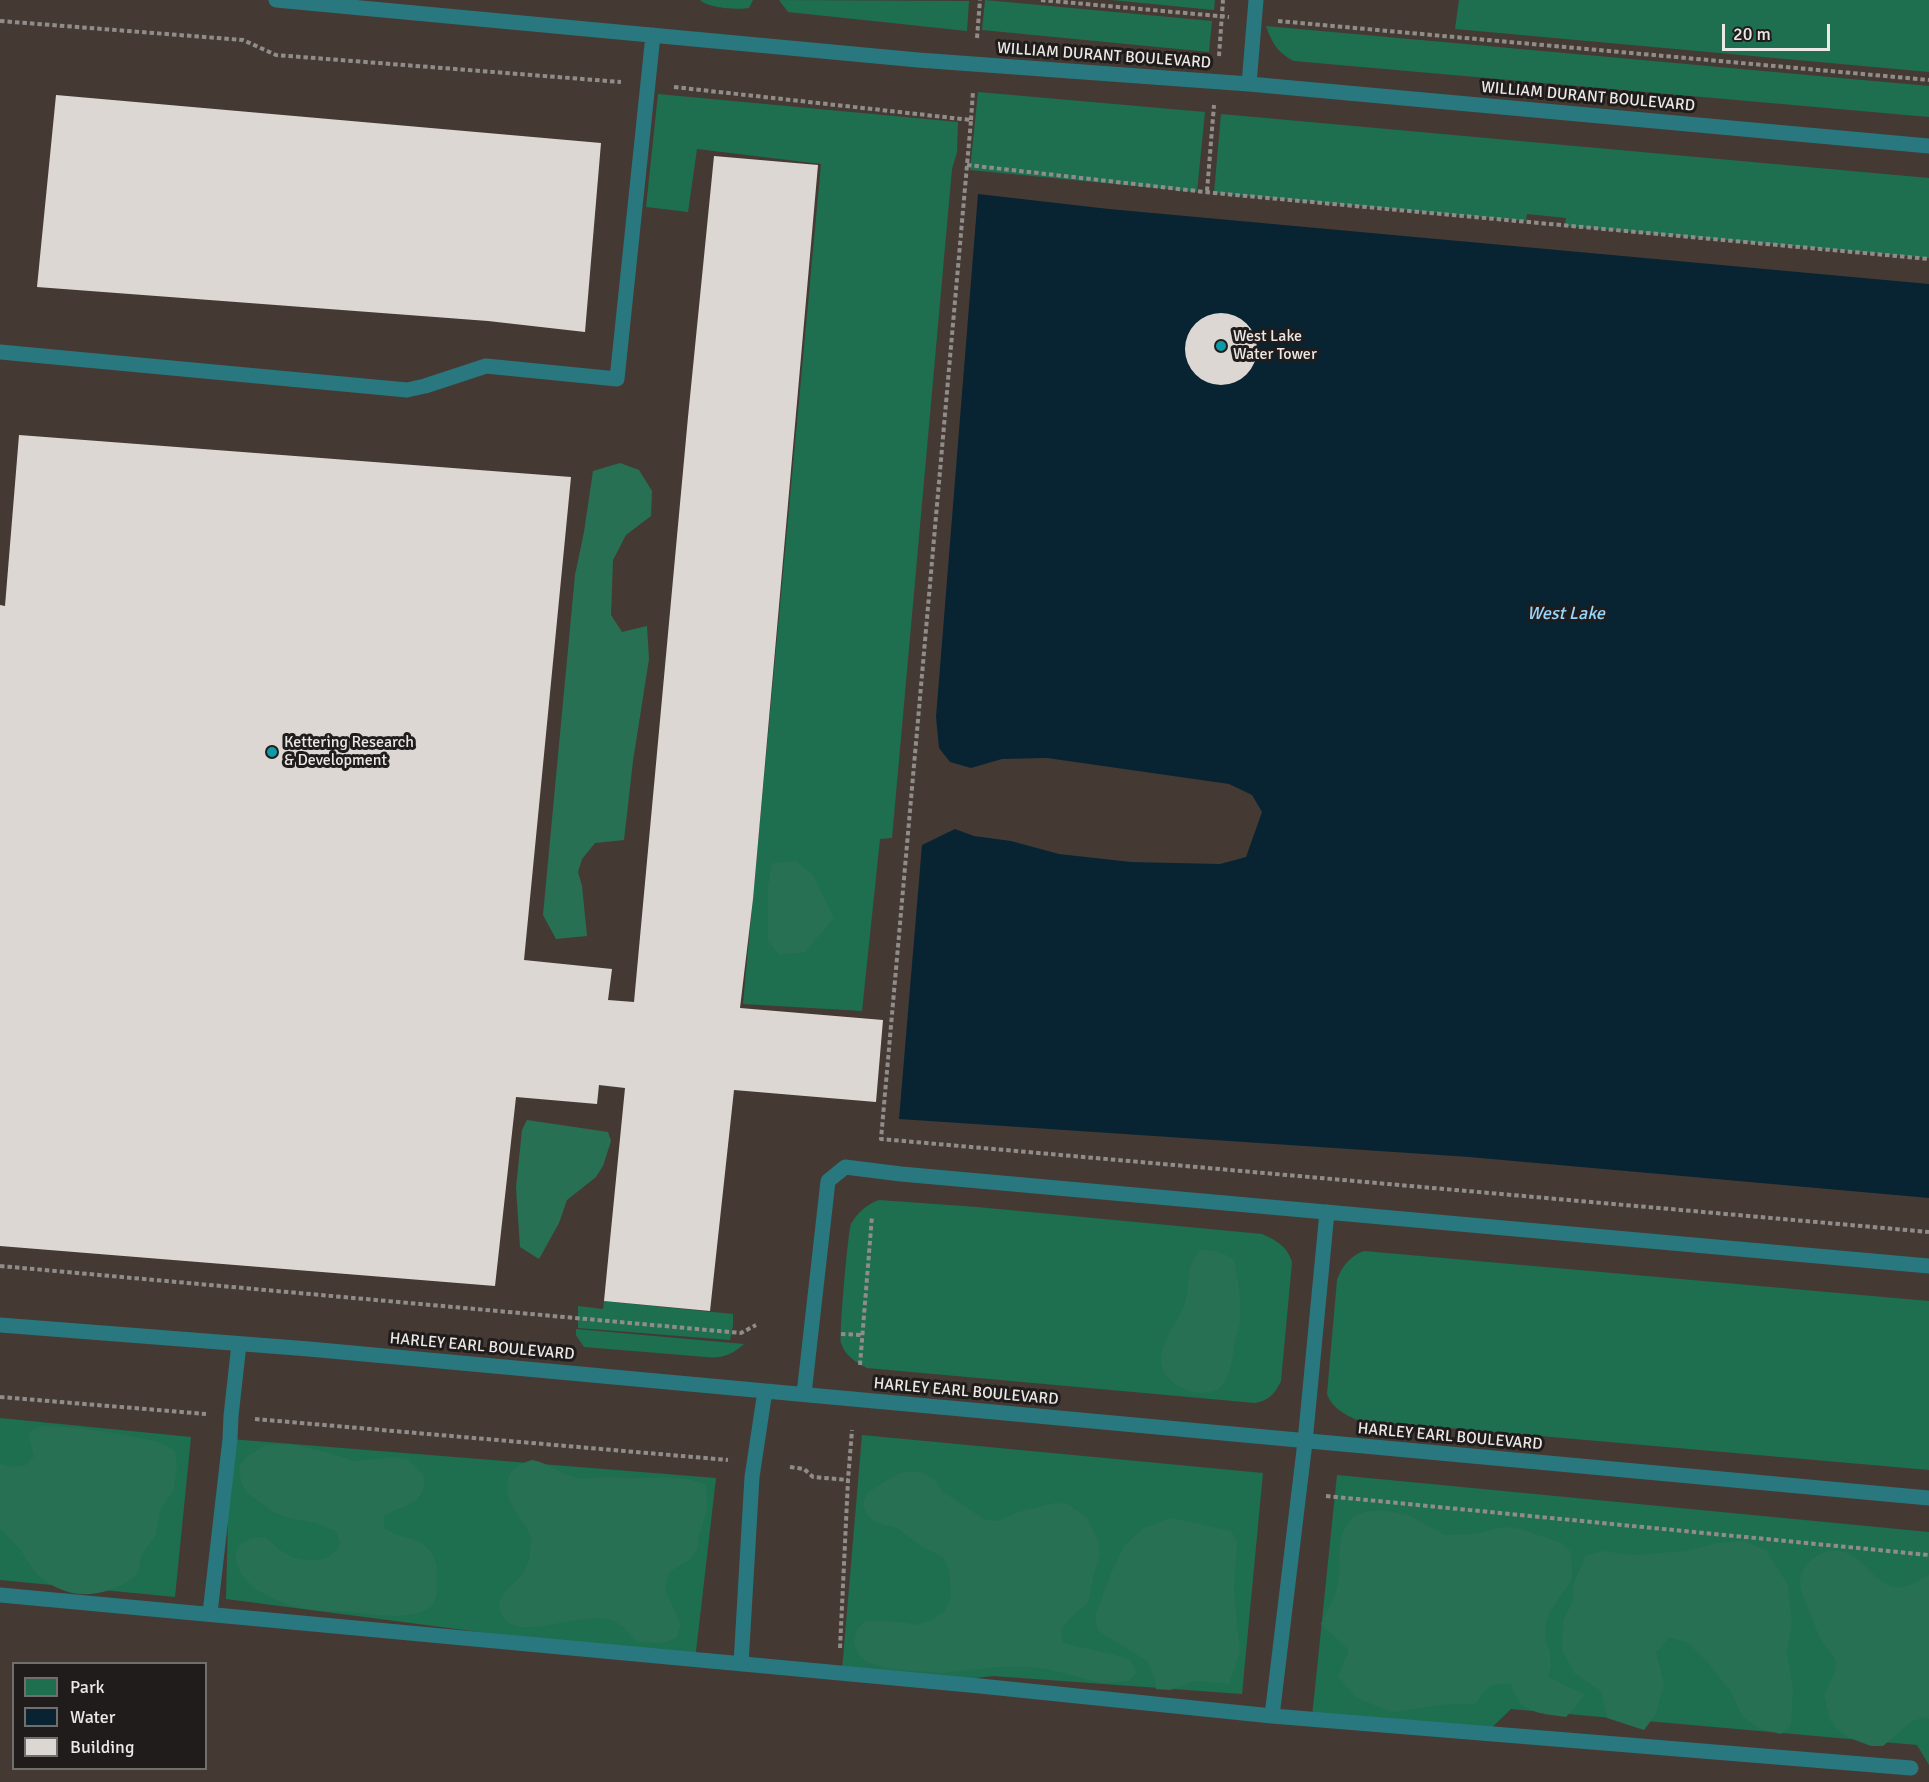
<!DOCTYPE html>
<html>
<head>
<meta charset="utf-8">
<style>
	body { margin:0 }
	#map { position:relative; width:1929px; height:1782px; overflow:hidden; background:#393431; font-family:Signika,sans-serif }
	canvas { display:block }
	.legend { position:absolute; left:12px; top:1662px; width:195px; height:108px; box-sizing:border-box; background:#1f1c1b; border:2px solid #716e6c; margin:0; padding:8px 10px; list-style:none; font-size:18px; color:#ebe8e6 }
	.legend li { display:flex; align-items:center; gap:12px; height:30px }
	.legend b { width:30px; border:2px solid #716e6c }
	.scale { position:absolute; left:1722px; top:24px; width:108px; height:27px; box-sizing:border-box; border:3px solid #ebe8e6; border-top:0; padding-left:8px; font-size:18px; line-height:21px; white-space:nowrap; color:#ebe8e6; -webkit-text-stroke:4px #1f1c1b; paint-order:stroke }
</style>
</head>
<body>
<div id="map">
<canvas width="1929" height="1782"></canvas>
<ul class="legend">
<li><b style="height:16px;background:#1d6f50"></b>Park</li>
<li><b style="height:16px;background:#082433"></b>Water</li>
<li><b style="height:16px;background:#ddd7d3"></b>Building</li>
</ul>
<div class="scale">20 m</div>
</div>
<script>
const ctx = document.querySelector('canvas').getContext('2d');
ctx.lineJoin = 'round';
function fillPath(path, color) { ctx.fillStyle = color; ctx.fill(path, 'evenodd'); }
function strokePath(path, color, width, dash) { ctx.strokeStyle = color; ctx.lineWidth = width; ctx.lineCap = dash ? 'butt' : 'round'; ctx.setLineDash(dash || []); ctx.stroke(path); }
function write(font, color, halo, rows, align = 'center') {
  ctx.font = font + ' Signika,sans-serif'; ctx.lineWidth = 6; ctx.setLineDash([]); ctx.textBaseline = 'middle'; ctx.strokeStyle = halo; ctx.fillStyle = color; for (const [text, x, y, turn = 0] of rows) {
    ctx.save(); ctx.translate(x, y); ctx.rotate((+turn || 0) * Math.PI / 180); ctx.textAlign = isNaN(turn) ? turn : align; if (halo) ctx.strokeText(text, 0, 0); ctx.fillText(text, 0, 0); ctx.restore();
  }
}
fillPath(new Path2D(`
	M0,0H1929V1782H0ZM14,1664H206V1768H14Z`), '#453a33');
fillPath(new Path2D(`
	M700,0H753L749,8C737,10 708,8 700,0Z
	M779,0L969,1L967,31L788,12Z
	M985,0L1212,21L1209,52L982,30Z
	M1111,0H1215L1214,10Z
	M1459,0H1929V72L1455,29Z
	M1266,26L1929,86V117L1294,61C1278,53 1272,43 1266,26Z
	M978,92L1205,112L1197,192L970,170Z
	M658,94L958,122L957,152L952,169L892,838L880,839L862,1011L743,1004L821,164L697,149L688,212L646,207Z
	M1221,114L1929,178V258L1565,226L1566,218L1527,214L1526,221L1214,193Z
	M879,1200L977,1207L1262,1234C1277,1241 1287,1246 1292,1262L1281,1381C1275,1394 1269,1400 1255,1403L867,1368C856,1362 845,1356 841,1343C839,1335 848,1231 851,1224C857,1213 867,1204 879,1200Z
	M1364,1251L1929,1301V1470L1357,1420C1344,1414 1332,1408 1327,1394L1337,1280C1342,1266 1350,1256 1364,1251Z
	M604,1301L733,1314V1325L730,1340L578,1328V1306L603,1309Z
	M576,1329L744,1344C733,1354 722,1359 706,1357L584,1347L576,1335Z
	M0,1418L191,1437L175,1597L0,1580Z
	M862,1435L1263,1473L1242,1694L993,1676L949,1681L842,1670Z
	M230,1439L716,1478L695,1660L226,1599Z
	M1337,1475L1929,1532V1765L1917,1745L1511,1709L1481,1738L1312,1717Z`), '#1d6f50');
fillPath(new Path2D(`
	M620,463L639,470L652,491L651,516L626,535L613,560L611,615L622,632L647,626L649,659L633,761L624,840L595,843L582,859L578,872L582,886L587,936L556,939L543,915L575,575L584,532L593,471Z
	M796,861L813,875L834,918L805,952L779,955L768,941V887L772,863Z
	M527,1120L608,1132L611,1141L603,1166L596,1177L567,1200L559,1223L539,1259L520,1247L516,1187L522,1130Z
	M1200,1250C1214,1250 1223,1252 1234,1260C1238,1277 1242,1306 1240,1323C1239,1329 1236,1335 1235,1341C1233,1353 1232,1369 1225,1381C1212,1405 1165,1389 1161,1363C1159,1342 1178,1323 1184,1305C1193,1281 1182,1271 1200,1250Z
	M40,1426C74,1426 106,1431 139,1438C153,1441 163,1442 175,1451L177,1464L174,1490L160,1510L156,1535L141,1556L138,1574C107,1598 71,1603 39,1576C30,1568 25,1555 17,1546C12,1540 5,1535 0,1529V1462L1,1464L14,1467L26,1465L34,1456L28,1433Z
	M290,1444L326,1452L355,1461L396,1457L408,1459L425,1477C423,1508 404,1503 384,1516V1528C395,1536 405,1536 417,1541C440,1551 439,1576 436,1596C431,1625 369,1614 349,1612C328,1611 306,1611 286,1604C278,1601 269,1596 261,1592C232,1575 222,1536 266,1537C282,1553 290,1560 312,1560C326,1560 333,1556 340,1544L336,1531L315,1523L286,1517L274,1512L246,1492L241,1481L239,1468L245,1458L265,1445Z
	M532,1460C550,1463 561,1475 579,1478C589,1479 596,1478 606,1477C615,1477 625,1479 634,1478C658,1478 684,1475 706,1485L707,1511L699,1535L697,1549L691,1559L669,1572L665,1590L681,1625L676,1638L663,1643L638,1642C631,1636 625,1627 618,1623C595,1610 557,1627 532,1627C521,1628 509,1627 503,1617C488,1592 520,1585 526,1568C529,1562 531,1548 531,1541C530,1527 520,1520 514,1509C500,1486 506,1467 532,1460Z
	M912,1471L924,1473L935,1480L942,1491L985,1520L997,1521L1018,1512L1055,1503L1067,1504L1087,1517L1098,1541L1100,1553L1093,1578L1088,1603L1068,1620L1061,1631L1063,1643L1119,1656L1130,1660L1137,1672L1129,1681L1102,1683L1047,1669L1030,1667H999L942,1673L890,1669L867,1662L857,1653L854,1642L857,1629L866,1621L903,1622L917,1625L933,1619L944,1612L951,1597L949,1569L943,1557L921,1546L897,1528L880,1524L868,1516L863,1505L867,1493L899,1473Z
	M1382,1510L1408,1515L1445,1535L1473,1534L1505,1527L1520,1529L1562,1543L1571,1552L1572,1579L1550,1611L1546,1623L1545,1640L1550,1652L1551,1665L1548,1677L1585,1695L1566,1717C1540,1713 1518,1714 1511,1684C1489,1683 1488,1687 1475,1704H1450L1391,1712L1357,1698L1338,1677L1349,1650L1321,1624C1327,1611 1335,1598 1338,1584C1341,1564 1334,1525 1359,1514C1365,1511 1375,1511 1382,1510Z
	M1171,1518L1231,1531L1237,1542L1234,1586L1236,1615L1240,1652L1229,1684L1195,1681L1170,1690L1156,1689L1154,1676L1147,1661L1098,1631L1095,1616L1111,1573L1124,1546L1142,1529Z
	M1743,1541L1766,1550L1788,1585L1792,1622L1787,1653L1793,1689L1791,1726L1781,1734L1758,1728L1742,1716L1731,1692L1709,1664L1688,1643L1670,1637L1656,1652L1664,1684L1656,1714L1644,1730L1607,1718L1601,1691L1575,1674L1562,1650L1563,1621L1573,1600V1586L1585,1556L1603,1551L1632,1555L1686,1551L1718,1543Z
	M1830,1550C1838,1551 1846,1551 1853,1556C1870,1566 1881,1591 1903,1587C1913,1585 1920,1579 1929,1575V1719L1925,1717L1912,1721L1883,1746H1871L1847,1737L1837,1729L1830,1720L1824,1695L1834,1674L1836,1661C1832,1653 1825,1646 1820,1638C1815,1628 1813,1618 1808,1608C1793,1579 1799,1562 1830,1550Z`), '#287053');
fillPath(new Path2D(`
	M978,194L1109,209L1929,284V1198L1469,1157L899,1119L922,845L955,829L974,836L1011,841L1059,854L1131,862L1220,864L1246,857L1262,812L1252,795L1229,784L1047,758L1002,759L971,768L950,762L939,748L936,717Z`), '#082433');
fillPath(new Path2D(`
	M56,95L601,143L585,332L488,321L37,287Z
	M714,156L818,165L753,899L740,1008L883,1020L876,1102L734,1090L710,1311L604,1301L625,1088L599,1085L597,1104L516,1097L495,1286L0,1246V605L5,606L19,435L571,477L524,960L612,969L608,1000L634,1002L688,417Z
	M1185 349a36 36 0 1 1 72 0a36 36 0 1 1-72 0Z`), '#ddd7d3');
strokePath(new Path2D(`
	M1041,0L1229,17
	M0,21L243,40L276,55L621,82
	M1278,21L1929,80
	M977,38L980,0
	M1219,56L1223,0
	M674,87L971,120L881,1139L1929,1232
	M971,120L973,91
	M967,165L1214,193L1929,259
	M1207,191L1214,105
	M0,1266L741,1333L756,1325
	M841,1334L862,1335
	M860,1365L872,1216
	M0,1397L206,1414
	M255,1419L728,1460
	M790,1467L804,1469L813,1477L848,1480
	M1326,1496L1929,1555
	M840,1648L848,1480L852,1430`), '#908c89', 4, [4.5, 3]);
strokePath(new Path2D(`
	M276,0L918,60L1249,84L1929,146
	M1249,84L1256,0
	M0,352L407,390L425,386L486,366L617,379L653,35
	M0,1325L309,1349L1929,1498
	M804,1394L828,1181L845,1167L901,1174L1929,1266
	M0,1595L980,1686L1272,1716L1911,1768
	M210,1613L230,1439L231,1416L239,1344
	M741,1664L752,1477L765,1391
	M1272,1716L1305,1442L1327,1212`), '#29787f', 15);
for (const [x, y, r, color] of [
	[1221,346,6,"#0f9aa8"],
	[272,752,6,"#0f9aa8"]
]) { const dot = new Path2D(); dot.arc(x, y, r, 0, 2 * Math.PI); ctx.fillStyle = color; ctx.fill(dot); strokePath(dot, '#1f1c1b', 2); }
write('16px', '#ebe8e6', '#1f1c1b', [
	["WILLIAM DURANT BOULEVARD",1104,56,4],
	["WILLIAM DURANT BOULEVARD",1588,97,5],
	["HARLEY EARL BOULEVARD",482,1347,5],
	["HARLEY EARL BOULEVARD",966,1392,5],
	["HARLEY EARL BOULEVARD",1450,1437,5]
]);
write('16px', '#ebe8e6', '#1f1c1b', [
	["West Lake",1233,337],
	["Water Tower",1233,355],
	["Kettering Research",284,743],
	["& Development",284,761]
], 'left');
write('italic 18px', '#97d5fb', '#1f1c1b', [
	["West Lake",1566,614]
]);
</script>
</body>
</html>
